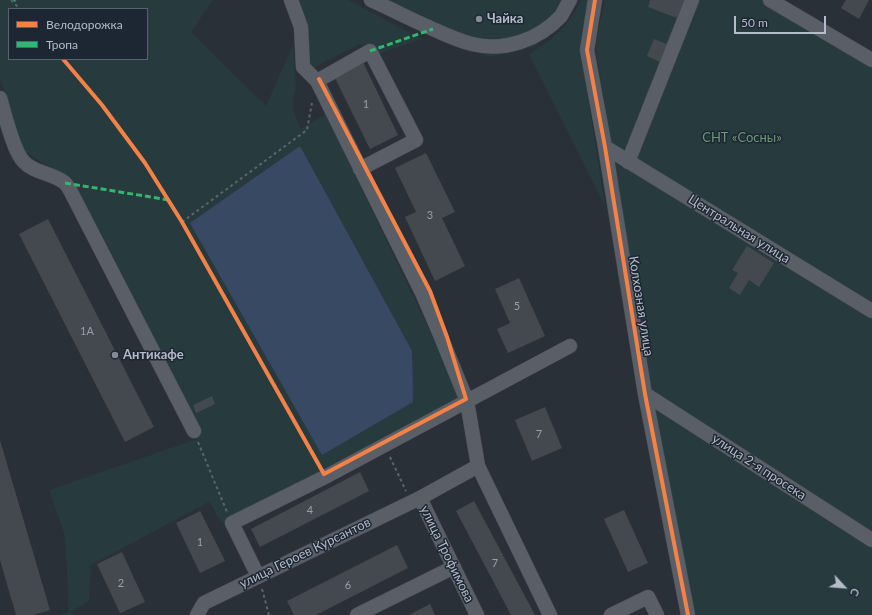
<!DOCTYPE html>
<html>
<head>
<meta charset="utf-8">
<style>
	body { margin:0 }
	#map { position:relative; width:872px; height:615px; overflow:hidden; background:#2a3038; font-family:Lato,sans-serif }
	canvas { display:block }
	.legend { position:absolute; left:8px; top:8px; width:140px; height:52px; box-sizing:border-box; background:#1d2633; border:1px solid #59626f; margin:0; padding:5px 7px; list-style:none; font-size:12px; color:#b4bcc9 }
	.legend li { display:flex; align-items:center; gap:8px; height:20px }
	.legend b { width:20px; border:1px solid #59626f }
	.north { position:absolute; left:824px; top:567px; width:40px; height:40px; -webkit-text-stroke:3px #1d2633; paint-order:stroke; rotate:116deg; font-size:11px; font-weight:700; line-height:16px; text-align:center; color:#b4bcc9 }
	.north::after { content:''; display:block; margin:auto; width:14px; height:18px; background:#b4bcc9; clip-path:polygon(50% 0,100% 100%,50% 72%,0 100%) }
	.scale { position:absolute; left:734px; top:16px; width:92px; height:18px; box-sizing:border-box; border:2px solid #b4bcc9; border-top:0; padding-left:5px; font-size:12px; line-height:14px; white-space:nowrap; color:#b4bcc9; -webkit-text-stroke:3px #1d2633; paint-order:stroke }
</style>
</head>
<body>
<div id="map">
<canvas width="872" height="615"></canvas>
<ul class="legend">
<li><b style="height:5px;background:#f48246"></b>Велодорожка</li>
<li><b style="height:5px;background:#33b770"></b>Тропа</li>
</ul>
<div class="north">С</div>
<div class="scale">50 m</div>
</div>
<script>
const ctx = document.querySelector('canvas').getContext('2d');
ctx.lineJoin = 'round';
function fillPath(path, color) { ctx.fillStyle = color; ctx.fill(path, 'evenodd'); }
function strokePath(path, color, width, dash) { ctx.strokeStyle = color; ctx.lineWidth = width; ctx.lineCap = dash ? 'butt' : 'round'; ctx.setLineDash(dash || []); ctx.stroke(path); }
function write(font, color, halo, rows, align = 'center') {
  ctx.font = font + ' Lato,sans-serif'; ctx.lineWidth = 3; ctx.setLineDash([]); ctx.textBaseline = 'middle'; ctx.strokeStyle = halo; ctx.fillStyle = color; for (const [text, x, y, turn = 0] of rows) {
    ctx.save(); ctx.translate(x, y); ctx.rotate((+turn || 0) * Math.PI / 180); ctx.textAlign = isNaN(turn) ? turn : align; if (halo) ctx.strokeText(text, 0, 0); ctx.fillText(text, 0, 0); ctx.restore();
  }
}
fillPath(new Path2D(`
	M0,0H213L191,32L266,106L293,45L296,87L293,101L294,113L301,129L326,114L462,398L317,475L222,523L209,502L91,565L89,601L70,612L75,615H60L69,612L65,536L49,490L197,439L196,431L67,177L23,151L0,78ZM9,9H147V59H9Z
	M299,0H348L422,39L380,53L360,44L311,69L308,26Z
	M366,0H576L535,46L490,57L427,35Z
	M581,0H589L581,52L605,206L529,54C557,37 566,29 581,0Z
	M605,0H765L872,64V615H692L653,396L595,45Z`), '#273a3e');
fillPath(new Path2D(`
	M300,146L412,351L413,402L322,455L190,223Z`), '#384963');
fillPath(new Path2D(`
	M650,0H684L677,18L648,7Z
	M846,0H869L859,19L841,8Z
	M654,39L669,45L662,63L647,56Z
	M362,60L398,135L370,149L333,74Z
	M426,153L455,212L442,218L465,266L435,281L405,217L416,212L395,168Z
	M48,219L154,427L125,442L19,234Z
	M747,246L774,263L759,287L749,280L740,295L729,288L738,273L732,270Z
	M519,278L545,336L508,353L497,329L510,323L495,289Z
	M212,396L215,404L196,413L193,405Z
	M545,407L562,448L532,461L515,420Z
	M0,440L50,610L33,615H16L0,560Z
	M360,472L369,491L260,547L251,529Z
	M474,501L535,615H511L456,511Z
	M624,510L648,563L628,572L604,519Z
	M200,511L225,561L200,573L176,523Z
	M397,545L408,568L316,615H294L287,601Z
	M122,552L145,602L120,613L97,564Z
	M430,604L435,615H409Z`), '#444950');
const minor = new Path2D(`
	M291,0L301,27L303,67L317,81L423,295L441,337L467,401L478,466L420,498L477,615
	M371,0C389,8 406,17 424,25C440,32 455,40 472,44C504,52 539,40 561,16C564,11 567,5 570,0
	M595,0L587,50L605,147L645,394L688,615
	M770,0L872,60
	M317,81L370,51L416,140L360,169
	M0,98C5,114 13,151 24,162C34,173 53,173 65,183C68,186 71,192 73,196L194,431
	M605,147L872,311
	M628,162L692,0
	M645,394L872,540
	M478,466L550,615
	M258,576L232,523L325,477L570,346
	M197,615L204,603L420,498
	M357,615L454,567
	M611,615L648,597L657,615`);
strokePath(minor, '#484c53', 15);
strokePath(new Path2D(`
	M11,0L20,9
	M182,222L307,130L312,103
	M198,442L227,512
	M390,457L406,491
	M262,589L269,615`), '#5d636a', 2, [3, 3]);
strokePath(minor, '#5a5e66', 14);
strokePath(new Path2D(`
	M14,1L15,0
	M370,51L433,29
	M65,183L169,200`), '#33b770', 3, [6, 3]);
strokePath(new Path2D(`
	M595,0L587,50L605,147L645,394L688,615
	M63,59L102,105L145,163L182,222L324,474L466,399L447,337L430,291L319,79`), '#f48246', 4);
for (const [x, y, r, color] of [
	[479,19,4,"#848b96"],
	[115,355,4,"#848b96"]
]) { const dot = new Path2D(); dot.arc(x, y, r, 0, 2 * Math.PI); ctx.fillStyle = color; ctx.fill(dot); strokePath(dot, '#1d2633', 1.5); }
write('11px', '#989fab', null, [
	["1",366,104],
	["3",430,215],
	["5",517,306],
	["1А",87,331],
	["7",539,434],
	["4",310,510],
	["1",200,542],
	["7",495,563],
	["2",121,583],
	["6",348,585]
]);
write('bold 13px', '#b4bcc9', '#1d2633', [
	["Чайка",487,19],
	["Антикафе",123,355]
], 'left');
write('13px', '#6b9a76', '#1d2633', [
	["СНТ «Сосны»",742,138]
]);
write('13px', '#b4bcc9', '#1d2633', [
	["Центральная улица",739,229,32],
	["Колхозная улица",641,306,81],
	["улица 2-я просека",759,467,33],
	["улица Героев Курсантов",305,553,-26],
	["улица Трофимова",447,554,64]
]);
</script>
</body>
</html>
